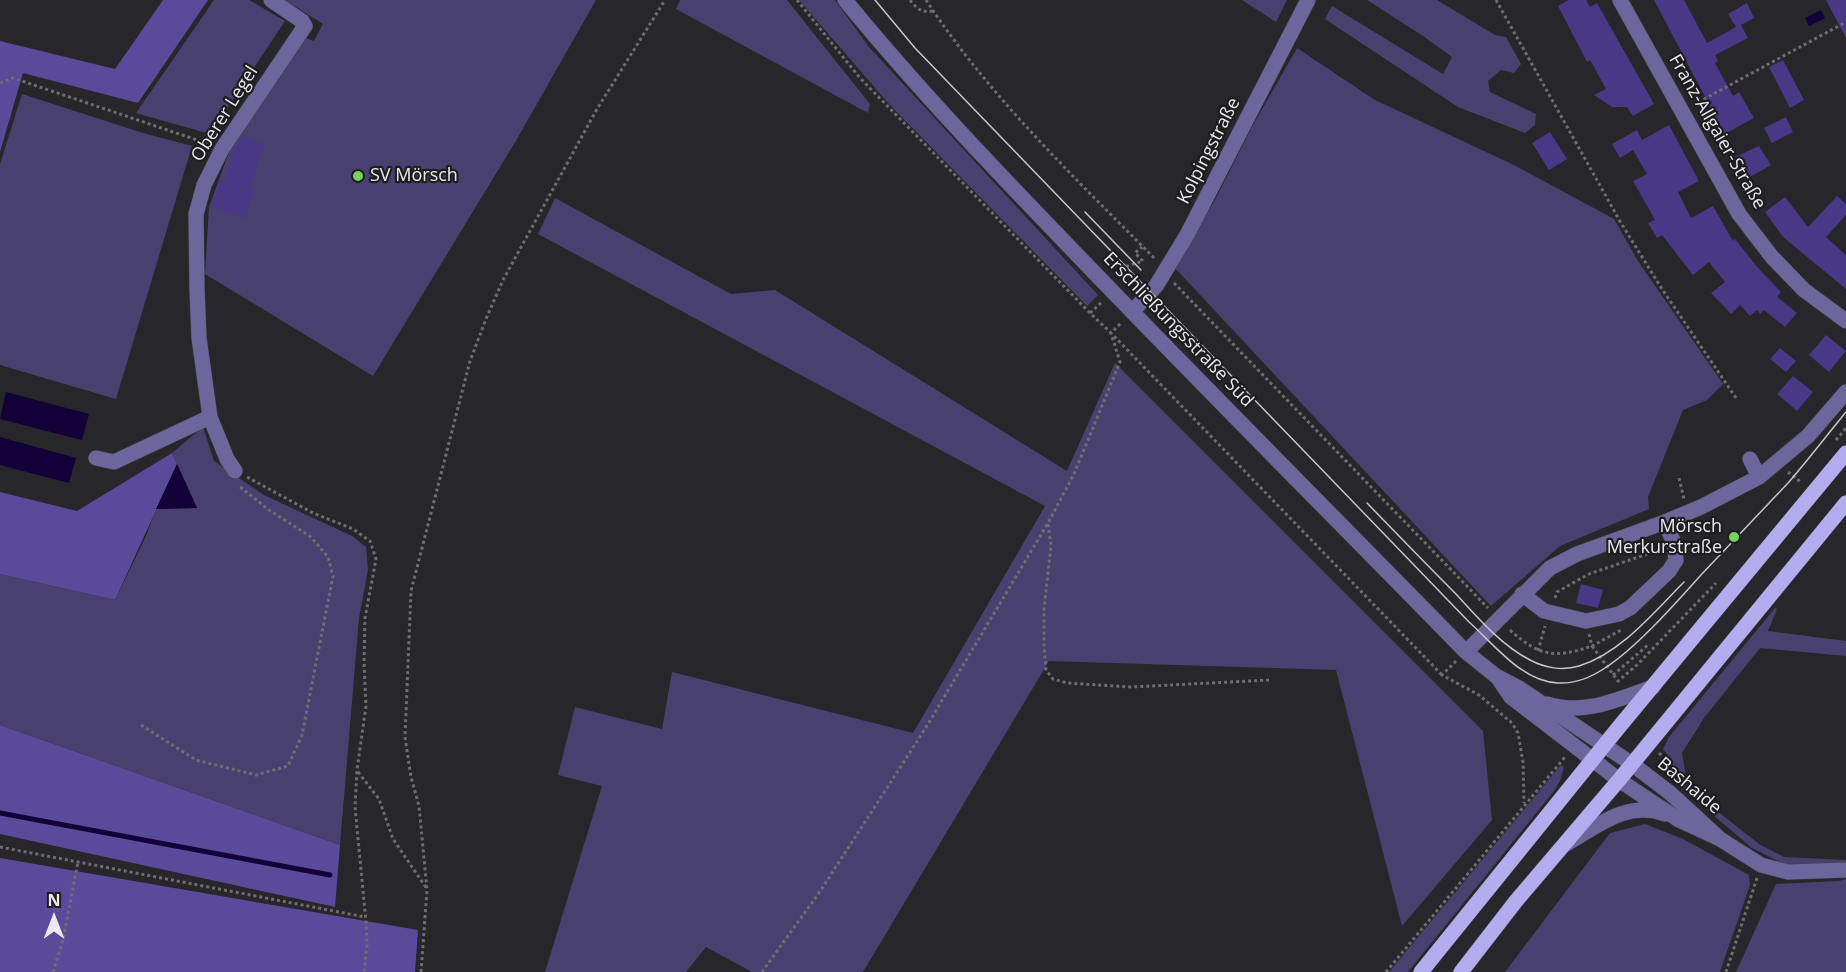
<!DOCTYPE html>
<html>
<head>
<meta charset="utf-8">
<style>
	body { margin:0 }
	#map { position:relative; width:1846px; height:972px; overflow:hidden; background:#27262a; font-family:"Open Sans",sans-serif }
	canvas { display:block }
	.north { position:absolute; left:24px; top:888px; width:60px; height:60px; -webkit-text-stroke:4px #1d1d20; paint-order:stroke; rotate:0deg; font-size:16px; font-weight:700; line-height:24px; text-align:center; color:#eaeaec }
	.north::after { content:''; display:block; margin:auto; width:21px; height:27px; background:#eaeaec; clip-path:polygon(50% 0,100% 100%,50% 72%,0 100%) }
</style>
</head>
<body>
<div id="map">
<canvas width="1846" height="972"></canvas>
<div class="north">N</div>
</div>
<script>
const ctx = document.querySelector('canvas').getContext('2d');
ctx.lineJoin = 'round';
function fillPath(path, color) { ctx.fillStyle = color; ctx.fill(path, 'evenodd'); }
function strokePath(path, color, width, dash) { ctx.strokeStyle = color; ctx.lineWidth = width; ctx.lineCap = dash ? 'butt' : 'round'; ctx.setLineDash(dash || []); ctx.stroke(path); }
function write(font, color, halo, rows, align = 'center') {
  ctx.font = font + ' "Open Sans",sans-serif'; ctx.lineWidth = 4.5; ctx.setLineDash([]); ctx.textBaseline = 'middle'; ctx.strokeStyle = halo; ctx.fillStyle = color; for (const [text, x, y, turn = 0] of rows) {
    ctx.save(); ctx.translate(x, y); ctx.rotate((+turn || 0) * Math.PI / 180); ctx.textAlign = isNaN(turn) ? turn : align; if (halo) ctx.strokeText(text, 0, 0); ctx.fillText(text, 0, 0); ctx.restore();
  }
}
fillPath(new Path2D(`
	M214,0H249L285,21L210,134L136,113Z
	M285,0H596L517,139L373,376L205,274L209,207L232,144L306,38L314,41L323,24Z
	M680,0H787L870,104L868,113L676,9Z
	M799,0H835L869,47L1098,295L1087,306L889,104Z
	M1242,0H1287L1276,22Z
	M1367,0H1437L1495,35L1506,37L1521,64L1514,73L1501,70L1488,81L1490,92L1536,114L1535,125L1525,133L1458,107L1325,19L1332,6L1443,74L1452,57L1423,36Z
	M1297,48L1375,100L1514,165L1614,219L1638,261L1723,384L1707,400L1683,410L1648,497L1649,509L1560,546L1491,606L1174,267L1215,200L1253,125Z
	M22,94L143,133L192,146L116,399L0,365V164Z
	M555,198L731,294L775,290L1067,471L1115,363L1483,731L1492,820L1402,926L1336,670L1049,661L863,972H752L706,947L686,972H545L602,786L558,775L575,707L662,729L672,672L913,733L1045,506L538,234Z
	M203,427L214,461L264,495L352,536L366,547L368,570L359,618L340,845L0,725V574L115,600L146,536L156,509L197,508L172,453Z
	M1775,608L1777,609L1768,631L1846,641V656L1760,648L1704,718L1682,753L1688,788L1759,844L1784,857L1846,860V865L1792,867L1776,860L1752,848L1681,788C1671,775 1677,765 1663,749L1669,737Z
	M1561,765L1564,767L1560,781L1554,791L1408,972H1389Z
	M1645,824L1683,839L1749,875L1750,885L1720,972H1505L1610,833Z
	M1846,879V972H1736L1776,884L1839,881Z`), '#48416f');
fillPath(new Path2D(`
	M163,0H208L138,103L23,73L0,152V41L115,69Z
	M172,453L177,464L115,600L0,574V492L77,511Z
	M0,725L340,845L335,907L0,834Z
	M0,858L418,930L415,972H0Z`), '#594a9a');
fillPath(new Path2D(`
	M1821,10L1825,18L1809,26L1805,18Z
	M6,392L89,414L82,440L0,419Z
	M0,437L76,458L69,483L0,465Z
	M177,464L197,508L156,509Z`), '#130038');
strokePath(new Path2D(`
	M0,813L330,875`), '#130038', 5);
fillPath(new Path2D(`
	M1568,0H1586L1590,7L1597,3L1654,104L1633,116L1627,107H1612L1594,95L1606,89L1590,60L1587,62L1558,6Z
	M1654,0H1684L1707,43L1736,27L1728,14L1747,3L1754,18L1741,25L1748,38L1715,55L1718,61L1715,63L1733,96L1739,92L1754,118L1721,136L1706,110L1711,108Z
	M1826,0H1846V38Z
	M1783,60L1804,100L1790,108L1769,67Z
	M1786,117L1793,132L1772,143L1764,128Z
	M1669,125L1699,181L1678,192L1691,218L1713,206L1733,241L1735,239L1758,268L1781,292L1777,297L1797,313L1785,327L1764,310L1760,314L1757,310L1750,316L1740,305L1731,314L1711,293L1725,282L1709,262L1693,275L1662,235L1657,238L1648,223L1655,220L1633,181L1647,174L1633,150L1620,158L1612,144L1637,130L1642,140Z
	M1550,132L1567,159L1549,170L1532,143Z
	M242,136L264,144L250,189L254,190L246,218L211,207L220,180L224,181L236,146Z
	M1759,146L1771,165L1745,180L1733,158Z
	M1837,196L1846,204V215L1826,237L1846,255V289L1783,237L1765,212L1785,197L1808,227Z
	M1826,335L1846,351L1829,372L1809,355Z
	M1780,348L1796,361L1786,372L1770,359Z
	M1793,376L1813,392L1797,411L1777,394Z
	M1581,584L1603,590L1598,608L1576,603Z`), '#483886');
const minor = new Path2D(`
	M845,0C920,92 1003,178 1086,264C1211,394 1339,522 1466,652L1496,676L1519,688L1632,764L1670,793L1720,839
	M1620,0L1739,214L1772,257L1804,290L1846,321
	M1132,312L1156,286L1187,235L1308,0
	M96,458L114,462L210,417
	M1750,459L1759,477
	M235,471L227,459L210,417L199,338L197,289L196,214L204,185L222,149L305,26L302,21L271,0
	M1522,594L1544,611L1586,621L1619,614L1630,608L1669,571L1676,560L1674,543L1665,522
	M1466,652L1550,568L1577,554L1665,522L1701,507L1759,477L1808,436L1846,392
	M1498,678L1511,697L1619,780L1679,820L1720,839L1761,865L1788,872L1846,870
	M1547,704C1584,716 1618,699 1653,687
	M1566,844C1598,826 1627,800 1665,814`);
const major = new Path2D(`
	M1421,972L1619,727L1846,453
	M1461,972L1516,901L1619,780L1846,503`);
strokePath(minor, '#424145', 16);
strokePath(major, '#424145', 16);
strokePath(new Path2D(`
	M797,0L860,78L1090,313L1111,333L1122,322
	M910,0C917,9 922,13 933,11
	M926,0C989,96 1074,177 1155,259
	M1496,0L1621,223L1662,289L1736,398
	M0,83L13,78L209,144
	M1693,105L1846,22
	M1123,280L1126,277L1118,269L1143,261L1135,253L1142,247
	M1174,283L1488,608
	M1090,313L1102,302
	M1836,440L1846,428
	M1788,472L1802,483
	M247,477L313,513L353,529L370,541L376,559L365,618L364,662L366,706L357,770L355,807L366,922L367,945L364,972
	M1679,478L1684,499
	M1048,524L1051,545L1044,609V645L1046,670L1053,679L1067,683L1131,687L1270,680
	M1555,598L1557,592L1589,574L1659,550
	M1510,630C1539,656 1554,659 1592,646L1618,681
	M1589,634L1592,646L1621,630
	M1538,651L1545,626
	M1456,661L1442,675L1479,695L1512,723L1518,733L1523,762L1524,803
	M1613,675L1648,645
	M1617,682L1637,665L1716,583
	M141,725L196,760L256,775L288,766L302,735L333,576L328,557L311,537L269,510L239,486
	M1659,753L1671,764L1673,777
	M358,772L379,799L393,839L427,889
	M0,847L365,917
	M53,972L63,940L78,862
	M421,972L427,890L419,806L411,777L405,737L411,591L470,361L486,319L503,280L597,109L665,0
	M762,972L821,890L925,729L1048,523L1074,474L1120,362L1111,333L1442,675
	M1386,972L1565,757
	M1726,972L1757,878`), '#6e6d71', 3, [3, 3]);
strokePath(minor, '#6d669c', 15);
strokePath(major, '#b3acef', 15);
strokePath(new Path2D(`
	M875,0L915,48L1469,622C1494,644 1522,682 1558,683C1575,684 1590,678 1605,668C1637,647 1674,605 1700,576C1729,545 1759,514 1788,483C1808,460 1827,435 1846,412
	M1085,212L1141,270
	M1367,503C1396,533 1426,564 1456,594C1478,618 1501,645 1530,660C1545,668 1563,671 1579,666C1621,653 1654,612 1684,582`), '#c7c7c9', 1.5);
for (const [x, y, r, color] of [
	[358,176,6,"#76d25a"],
	[1734,537,6,"#76d25a"]
]) { const dot = new Path2D(); dot.arc(x, y, r, 0, 2 * Math.PI); ctx.fillStyle = color; ctx.fill(dot); strokePath(dot, '#1d1d20', 2); }
write('18px', '#eaeaec', '#1d1d20', [
	["Oberer Legel",225,114,-58],
	["Franz-Allgaier-Straße",1717,132,60],
	["Kolpingstraße",1209,151,-63],
	["Erschließungsstraße Süd",1178,330,46],
	["Bashaide",1689,786,40]
]);
write('18px', '#eaeaec', '#1d1d20', [
	["SV Mörsch",370,176],
	["Mörsch",1722,527,"right"],
	["Merkurstraße",1722,548,"right"]
], 'left');
</script>
</body>
</html>
